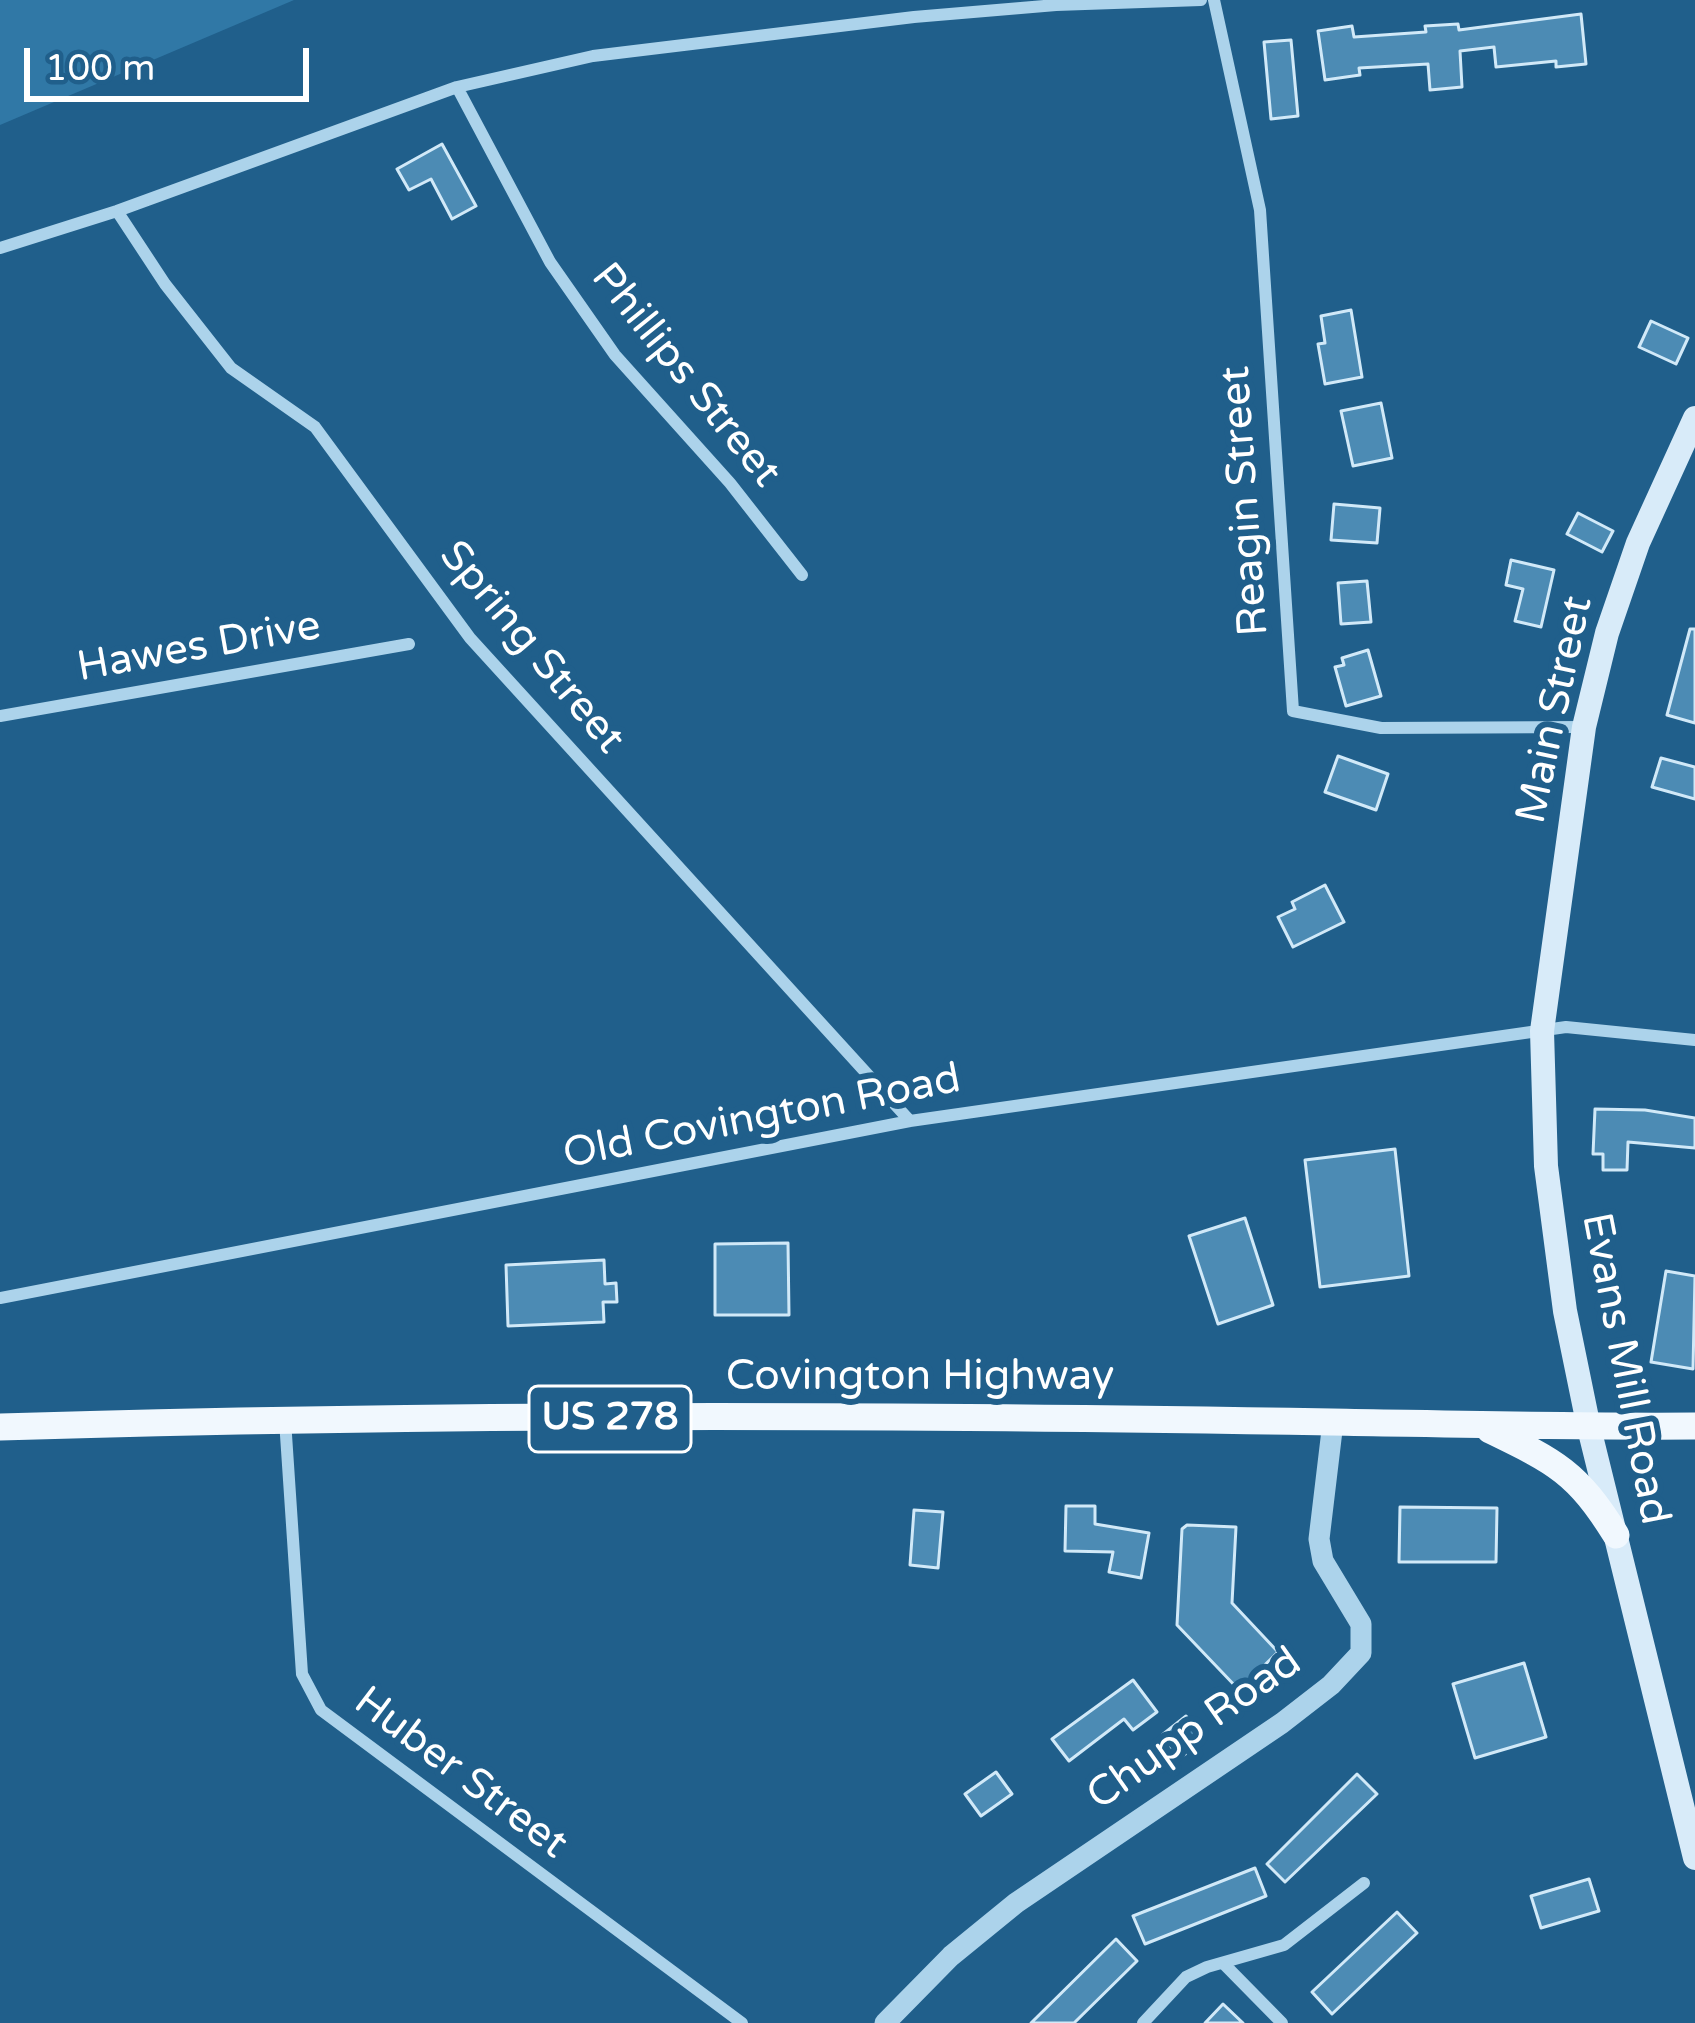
<!DOCTYPE html>
<html>
<head>
<meta charset="utf-8">
<style>
	body { margin:0 }
	#map { position:relative; width:1695px; height:2023px; overflow:hidden; background:#205f8b; font-family:"Varela Round",sans-serif }
	canvas { display:block }
	.scale { position:absolute; left:24px; top:48px; width:285px; height:54px; box-sizing:border-box; border:6px solid #fff; border-top:0; padding-left:15px; font-size:36px; line-height:42px; white-space:nowrap; color:#fff; -webkit-text-stroke:9px #205f8b; paint-order:stroke }
</style>
</head>
<body>
<div id="map">
<canvas width="1695" height="2023"></canvas>
<div class="scale">100 m</div>
</div>
<script>
const ctx = document.querySelector('canvas').getContext('2d');
ctx.lineJoin = 'round';
function fillPath(path, color) { ctx.fillStyle = color; ctx.fill(path, 'evenodd'); }
function strokePath(path, color, width, dash) { ctx.strokeStyle = color; ctx.lineWidth = width; ctx.lineCap = dash ? 'butt' : 'round'; ctx.setLineDash(dash || []); ctx.stroke(path); }
function write(font, color, halo, rows, align = 'center') {
  ctx.font = font + ' "Varela Round",sans-serif'; ctx.lineWidth = 12; ctx.setLineDash([]); ctx.textBaseline = 'middle'; ctx.strokeStyle = halo; ctx.fillStyle = color; for (const [text, x, y, turn = 0] of rows) {
    ctx.save(); ctx.translate(x, y); ctx.rotate((+turn || 0) * Math.PI / 180); ctx.textAlign = isNaN(turn) ? turn : align; if (halo) ctx.strokeText(text, 0, 0); ctx.fillText(text, 0, 0); ctx.restore();
  }
}
fillPath(new Path2D(`
	M0,0H294L0,125Z`), '#3078a6');
const building = new Path2D(`
	M1581,14L1586,64L1556,67V61L1496,67L1494,47L1460,51L1462,87L1430,90L1428,64L1359,68L1360,75L1325,80L1318,31L1352,26L1354,37L1426,32L1425,26L1458,24L1459,30Z
	M1291,40L1298,116L1271,119L1264,42Z
	M442,144L476,206L452,219L431,179L409,190L397,169Z
	M1351,310L1362,377L1325,384L1318,344L1325,343L1321,316Z
	M1651,321L1688,338L1676,364L1639,347Z
	M1381,403L1392,458L1353,466L1341,411Z
	M1334,504L1380,508L1377,543L1331,540Z
	M1578,513L1613,531L1602,552L1567,534Z
	M1511,560L1554,570L1541,627L1515,621L1523,589L1506,585Z
	M1367,581L1371,622L1341,624L1338,583Z
	M1690,629H1695V723L1667,715Z
	M1368,650L1381,696L1346,706L1335,667L1344,665L1342,658Z
	M1338,756L1388,774L1376,810L1325,792Z
	M1661,758L1695,767V799L1652,787Z
	M1325,885L1344,922L1293,947L1278,917L1295,909L1292,902Z
	M1595,1109L1645,1110L1695,1118V1148L1628,1142L1627,1170H1603V1154H1593Z
	M1395,1149L1409,1276L1320,1287L1305,1160Z
	M1245,1218L1273,1305L1218,1324L1189,1236Z
	M788,1243L789,1315H715V1244Z
	M604,1260L605,1284L616,1283L617,1302H603L604,1322L508,1326L506,1265Z
	M1666,1271L1695,1276L1693,1369L1651,1362Z
	M1066,1506H1095V1524L1149,1533L1141,1578L1109,1572L1113,1552L1065,1551Z
	M1400,1507L1497,1508L1496,1562H1399Z
	M914,1510L943,1512L938,1568L910,1565Z
	M1187,1525L1236,1527L1232,1603L1278,1652L1239,1690L1177,1625L1182,1529Z
	M1524,1663L1546,1737L1475,1758L1453,1684Z
	M1133,1680L1157,1712L1133,1730L1124,1719L1069,1761L1052,1739Z
	M1186,1716L1205,1739L1180,1758L1162,1735Z
	M996,1772L1012,1794L981,1816L965,1794Z
	M1357,1774L1377,1794L1285,1882L1267,1864Z
	M1255,1868L1266,1896L1145,1944L1133,1916Z
	M1589,1879L1599,1911L1541,1928L1531,1896Z
	M1397,1912L1417,1933L1332,2014L1312,1992Z
	M1116,1939L1137,1961L1074,2023H1031Z
	M1223,2004L1243,2023H1205Z`);
fillPath(building, '#4c8bb4');
strokePath(building, '#d1e9f8', 3);
strokePath(new Path2D(`
	M1214,0L1260,210L1293,711L1381,728L1584,727
	M457,87L550,262L615,355L730,483L802,575
	M117,211L165,284L231,368L315,427L470,638L910,1121
	M0,248L117,211L457,87L593,56L914,17L1056,5L1201,0
	M0,716L409,644
	M0,1298L910,1121L1566,1027L1695,1040
	M285,1420L302,1674L321,1710L742,2023
	M1223,1963L1282,2023
	M1143,2023L1186,1977L1207,1967L1284,1945L1364,1883`), '#acd3eb', 12);
strokePath(new Path2D(`
	M885,2023L951,1956L1016,1903L1282,1723L1331,1685L1361,1653V1624L1323,1561L1319,1539L1333,1422`), '#acd3eb', 21);
strokePath(new Path2D(`
	M1695,418L1638,543L1607,633L1584,727L1542,1031L1546,1166L1565,1311L1589,1428L1695,1858`), '#d8ebf9', 24);
strokePath(new Path2D(`
	M0,1427C444,1413 889,1415 1332,1422C1454,1424 1574,1427 1695,1426
	M1490,1430C1556,1462 1577,1472 1616,1535`), '#f1f8fe', 27);
for (const [x, y, w] of [
	[610,1419,162]
]) { const box = new Path2D(); box.roundRect(x - w / 2, y - 33, w, 66, 9); ctx.fillStyle = '#205f8b'; ctx.fill(box); strokePath(box, '#fff', 3); }
write('bold 39px', '#fff', null, [
	["US 278",610,1419]
]);
write('42px', '#fff', '#205f8b', [
	["Phillips Street",685,376,51],
	["Reagin Street",1246,501,-94],
	["Hawes Drive",199,648,-10],
	["Spring Street",531,648,50],
	["Main Street",1556,710,-78],
	["Old Covington Road",762,1118,-11],
	["Evans Mill Road",1624,1369,79],
	["Covington Highway",920,1378],
	["Chupp Road",1195,1730,-35],
	["Huber Street",460,1774,37]
]);
</script>
</body>
</html>
